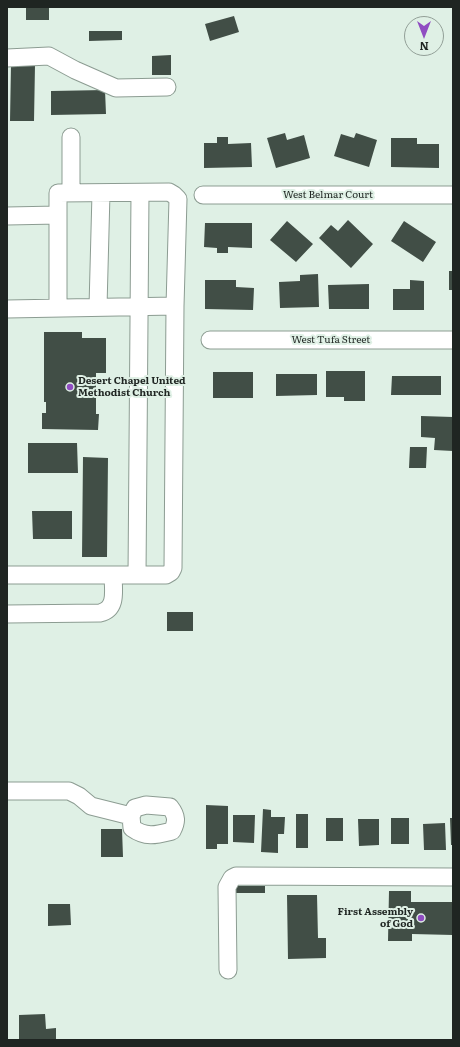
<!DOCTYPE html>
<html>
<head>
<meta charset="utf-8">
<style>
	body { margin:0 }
	#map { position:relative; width:460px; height:1047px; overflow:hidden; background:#dff0e5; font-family:Literata,serif }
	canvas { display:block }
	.frame { position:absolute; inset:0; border:8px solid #1f2522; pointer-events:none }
	.north { position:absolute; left:404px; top:16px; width:40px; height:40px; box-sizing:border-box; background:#dff0e5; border:1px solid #929f97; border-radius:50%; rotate:180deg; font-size:11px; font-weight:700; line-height:16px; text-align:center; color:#1f2522 }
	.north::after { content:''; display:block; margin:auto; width:14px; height:18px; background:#904dc2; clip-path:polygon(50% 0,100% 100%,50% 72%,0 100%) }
</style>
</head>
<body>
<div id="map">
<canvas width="460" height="1047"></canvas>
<div class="frame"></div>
<div class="north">N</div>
</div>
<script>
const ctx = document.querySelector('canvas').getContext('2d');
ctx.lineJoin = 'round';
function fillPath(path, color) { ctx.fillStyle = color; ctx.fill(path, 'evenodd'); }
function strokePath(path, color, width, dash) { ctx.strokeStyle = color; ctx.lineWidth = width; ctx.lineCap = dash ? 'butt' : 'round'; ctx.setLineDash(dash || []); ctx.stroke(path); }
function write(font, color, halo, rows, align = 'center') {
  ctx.font = font + ' Literata,serif'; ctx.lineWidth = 4; ctx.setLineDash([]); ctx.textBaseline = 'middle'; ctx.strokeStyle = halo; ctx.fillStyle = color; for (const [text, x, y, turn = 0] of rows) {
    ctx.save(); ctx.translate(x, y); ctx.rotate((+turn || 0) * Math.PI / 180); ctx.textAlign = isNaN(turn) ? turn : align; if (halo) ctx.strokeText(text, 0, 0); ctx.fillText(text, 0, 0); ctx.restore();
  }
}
fillPath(new Path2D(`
	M26,7H49V20H26Z
	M234,16L239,32L210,41L205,24Z
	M89,31H122V40L89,41Z
	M171,55V75H152V56Z
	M11,65H35L34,121H10Z
	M105,90L106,114L51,115V91Z
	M285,133L287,140L304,135L310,158L276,168L267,138Z
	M356,133L377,140L369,167L334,156L341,134L354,138Z
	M217,137H228V144L251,143L252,167L204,168V143H217Z
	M391,138H417V144H439V168L391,167Z
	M348,220L373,244L351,268L319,238L331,225L338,231Z
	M287,221L313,244L296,262L270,240Z
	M404,221L436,242L423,262L391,241Z
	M205,223H252V248L228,247V253H217V248L204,247Z
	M449,271H453V290H449Z
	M318,274L319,307L280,308L279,282L300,281V275Z
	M205,280H236V287L254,288L253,310L205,309Z
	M410,280L424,281V310H393V289H410Z
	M369,284V309H329L328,285Z
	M44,332H82V338H106V373H96V414H99L98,430L42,429V413H46V402H44Z
	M326,371H365V401H344V397H326Z
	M213,372H253V398H213Z
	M276,374H317V395L276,396Z
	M392,376H441V395H391Z
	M421,416L453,417V451L434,450L435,438L421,437Z
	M28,443H77L78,473H28Z
	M410,447H427L426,468H409Z
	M83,457L108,458L107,557H82Z
	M32,511H72V539H33Z
	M167,612H193V631H167Z
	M206,805L228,806V844H217V849H206Z
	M263,809L271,810V817H285L284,834H278V853L261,852Z
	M296,814H308V848H296Z
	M233,815H255L254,843L233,842Z
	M326,818H343V841H326Z
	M391,818H409V844H391Z
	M450,818H453V845H451Z
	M358,819H379V845L359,846Z
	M445,823L446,850H424L423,824Z
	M101,829H122L123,857H101Z
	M235,886H265V893H235Z
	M389,891H411V902H453V935L412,934V941H388Z
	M287,895H317L318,938H326V958L288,959Z
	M48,904H70L71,925L48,926Z
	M45,1014L46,1029L56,1028V1040H19V1015Z`), '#414e46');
const minor = new Path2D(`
	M7,58L49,56L75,70L116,88L167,87
	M71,137V193
	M203,195H453
	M7,216L58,215
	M98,307L101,193
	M58,308V193L169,192L174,195L178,199L175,306L173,568L171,572L166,575H113
	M7,309L175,306
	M210,340H453
	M7,575H113C113,589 118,609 100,613L7,614
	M137,575L140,193
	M7,791H69L79,796L91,806L131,816
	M146,805L170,807C177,816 177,822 172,831C156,835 146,838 132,828L131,816L135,808Z
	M228,970L227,887L232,878L236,876L453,877`);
strokePath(minor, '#8c9c92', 19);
strokePath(minor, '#fff', 17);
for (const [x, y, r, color] of [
	[70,387,4,"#904dc2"],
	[421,918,4,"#904dc2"]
]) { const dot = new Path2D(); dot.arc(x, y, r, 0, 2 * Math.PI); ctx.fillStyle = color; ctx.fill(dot); strokePath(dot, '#dff0e5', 1.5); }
write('10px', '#1f2522', '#dff0e5', [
	["West Belmar Court",328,195],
	["West Tufa Street",331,340]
]);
write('bold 10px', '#1f2522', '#dff0e5', [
	["Desert Chapel United",78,381],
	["Methodist Church",78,393],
	["First Assembly",413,912,"right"],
	["of God",413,924,"right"]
], 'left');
</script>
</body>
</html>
